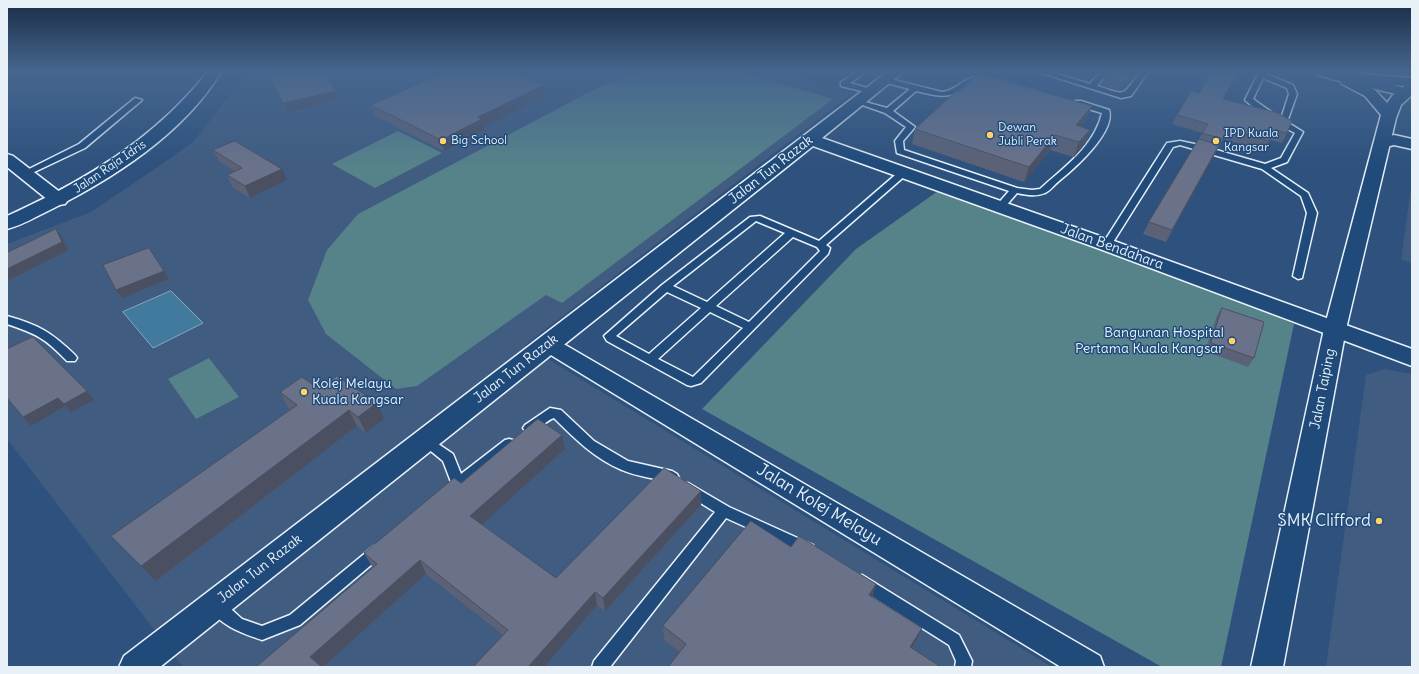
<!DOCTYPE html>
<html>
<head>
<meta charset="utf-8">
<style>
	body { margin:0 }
	#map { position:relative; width:1419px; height:674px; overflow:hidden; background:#2e527d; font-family:Delius,sans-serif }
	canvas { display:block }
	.frame { position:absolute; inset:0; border:8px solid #e8f1f8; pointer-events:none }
</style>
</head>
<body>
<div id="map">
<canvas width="1419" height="674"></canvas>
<div class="frame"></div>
</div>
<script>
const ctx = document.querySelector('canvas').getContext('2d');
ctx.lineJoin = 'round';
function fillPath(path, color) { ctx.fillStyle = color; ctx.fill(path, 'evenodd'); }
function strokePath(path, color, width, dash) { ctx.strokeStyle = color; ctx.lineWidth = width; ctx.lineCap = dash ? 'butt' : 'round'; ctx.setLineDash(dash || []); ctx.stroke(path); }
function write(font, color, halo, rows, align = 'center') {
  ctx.font = font + ' Delius,sans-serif'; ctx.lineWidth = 3; ctx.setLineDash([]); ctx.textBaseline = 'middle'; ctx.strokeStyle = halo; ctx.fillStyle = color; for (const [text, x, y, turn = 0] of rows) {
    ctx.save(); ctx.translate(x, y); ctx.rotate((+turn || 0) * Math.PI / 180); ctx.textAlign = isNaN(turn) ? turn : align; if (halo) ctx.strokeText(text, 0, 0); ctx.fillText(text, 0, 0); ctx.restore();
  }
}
fillPath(new Path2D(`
	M248,72H782L851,94L525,345L1052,667H183L7,439V244L91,212L156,168L193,142Z
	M1325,72H1412V94Z
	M1412,180V263L1401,260Z
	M1385,369L1412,374V667H1326L1366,375Z`), '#405c81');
fillPath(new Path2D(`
	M642,72H739L833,99L562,303L546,295L417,386L396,389L326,334L308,300L327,250L358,214L603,85Z
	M398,131L442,153L375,188L332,164Z
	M938,191L1202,285L1294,324L1221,667H1162L702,409L856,249Z
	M209,358L239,397L196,419L168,379Z`), '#56828a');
const water = new Path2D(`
	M171,291L203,323L153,348L123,312Z`);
fillPath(water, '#427a9d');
strokePath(water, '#84aac1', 1);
const lane = new Path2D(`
	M857,72H866L850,83L874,90V94L841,86V82Z
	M1039,72H1051L1090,84L1100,72H1108L1097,86C1127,95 1121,98 1140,72H1148L1131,96L1121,98Z
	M1259,72H1267L1266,74L1293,85L1297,94L1287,122L1303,132L1287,162L1271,168L1308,193L1317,213L1302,278L1298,279L1293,276L1307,213L1301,196L1262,169L1180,145L1173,147L1110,247H1104L1102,245L1167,143L1180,141L1199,145L1265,164L1281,158L1295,133L1265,117L1245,100ZM1263,78L1287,88L1289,94L1281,119L1253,99Z
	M980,76L992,79C987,83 980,79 974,81C968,82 964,88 959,91C945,100 931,94 916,91L893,111L915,127L903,141L904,150L1017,188L1032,190L1040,189C1064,167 1094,147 1102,113L1075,105V101H1081L1109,110C1116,132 1074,169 1059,181C1054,185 1050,191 1045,193C1036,197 1026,195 1017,193L1004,208L1001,209L996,206L1009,191L897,153L895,141L906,127L885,113L854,102L858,100L887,108L910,89L883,82V78H886L942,92C956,91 964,77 980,76Z
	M135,98L142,100L85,148L28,175H22L21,173L79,144Z
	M904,169L907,170V174L826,245L830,248L828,254L701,383L691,386L687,385L607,341L604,336L662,285L750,217L760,216L819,241L901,170ZM756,221L785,233L707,302L673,286ZM793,237L817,247L820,251L749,322L716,306ZM667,292L701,308L649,354L616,336ZM710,312L743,328L693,377L658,359Z
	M7,316C39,325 51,332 75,355L77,358L75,361H67C45,338 37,334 7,324Z
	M550,408L561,410L594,441L628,461L672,471L677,474L679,478L677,482L672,483C656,478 637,477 622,470C595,459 574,438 554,418C544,421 536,435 525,431L523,428L525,425Z
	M425,435L453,454L461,474L505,440L509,439L513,440L515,444L513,448L457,493L452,494L447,493L445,489L451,482L443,461L421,443L419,440L421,437Z
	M688,483L729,507L813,545L815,549L813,553L808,555L803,553L726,518L610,667H592L594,661L715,512L683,492L681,488L683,484Z
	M379,544L384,546L386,550L384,554L300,625L262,640C242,633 217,625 208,604L210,599L215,597L220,599L242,619L262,626L290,615L374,546Z
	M862,575L959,635L972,661L971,667H955L956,661L949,645L857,587L855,582L857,577Z`);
const street = new Path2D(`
	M1394,135L1412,139V149L1394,145L1382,148L1376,146L1374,143L1376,140Z
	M7,154L13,156L65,196L68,200L65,204L59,205L53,204L7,167Z
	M548,337L555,339L1100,656L1104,667H1061L541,349L537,344L541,339Z`);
const secondary = new Path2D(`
	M887,72H903L822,138L1114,241L1412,349V366L1100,249L813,146L160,667H119L124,656Z
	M1315,72H1340L1409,89L1411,92L1409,95L1404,96L1317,75Z`);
const primary = new Path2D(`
	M207,72H221C184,133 114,178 52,209C37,216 23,225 7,229V216C67,189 124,157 172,111C184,99 197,86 207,72Z`);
const highway = new Path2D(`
	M1334,72L1412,78V95L1401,105L1396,118L1346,329L1283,667H1251L1324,329L1381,115L1365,96L1342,84L1340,81L1331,79L1329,76ZM1362,83L1405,86L1393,95L1387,103L1375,90Z`);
strokePath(lane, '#e8f1f8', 3);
strokePath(street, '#e8f1f8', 3);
strokePath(secondary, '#e8f1f8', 3);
strokePath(primary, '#e8f1f8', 3);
strokePath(highway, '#e8f1f8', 3);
fillPath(lane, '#1f4a7a');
fillPath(street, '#1f4a7a');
fillPath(secondary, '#1f4a7a');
fillPath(primary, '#1f4a7a');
fillPath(highway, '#1f4a7a');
fillPath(new Path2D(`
	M267,72H291L339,100L287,113Z
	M439,72H512L544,85L545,96L484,127V130L444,151L375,116L371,105L440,75Z
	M803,72H826L819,75Z
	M1083,72H1098L1095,76Z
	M1107,72H1139L1125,89L1119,91L1101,86L1105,77Z
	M1239,72L1223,99L1287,133L1282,143L1270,140L1264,151L1223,139L1166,242L1143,234L1149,222L1199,139L1202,133L1172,124L1177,115L1199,93Z
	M1087,120L1081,127L1090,130L1085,144L1074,157L1050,150L1024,182L912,144L915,129Z
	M213,150L287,180L250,198L232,187L227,175L234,171L219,161Z
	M1222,308L1254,358L1248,367L1205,351L1217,316Z
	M319,389L384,419L366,433L357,426L156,581L111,536L290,410L289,409L280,392Z
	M565,449L482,524L556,578L701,505L605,611L597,605L503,635L426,574L323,667H256L373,568L364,553L461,483Z
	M791,547L876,584L872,597L916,641L912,648L680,652L664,640L663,626Z`), '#5b6277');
fillPath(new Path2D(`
	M819,72H826L819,75Z
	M1135,72H1139L1128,85L1125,89L1119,91L1122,82Z
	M1238,72H1239L1218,108Z
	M544,85L545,96L484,127V130L444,151L441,140L478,117Z
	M336,91L339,100L287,113L283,103Z
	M1092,106L1087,120L1071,140L1076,125Z
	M1090,130L1085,144L1074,157L1079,142Z
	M1055,135L1050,150L1024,182L1029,167Z
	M1219,145L1214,156L1166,242L1172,230Z
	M282,169L287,180L250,198L245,186Z
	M56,229L62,237L68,250L7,281V269Z
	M164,271L169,279L122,298L116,290Z
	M87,391L94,400L71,412L64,404Z
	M58,398L65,406L31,426L23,417Z
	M377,403L384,419L366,433L358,417Z
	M349,410L357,426L156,581L141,566Z
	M562,435L565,449L476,530L470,516Z
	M701,491V505L605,611L603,598Z
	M420,560L426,574L323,667H319L310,657Z
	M876,584L872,598L869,595Z
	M595,592L597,605L544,667H528Z
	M922,628L916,641L905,660L910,647Z`), '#4a5061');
const building = new Path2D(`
	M268,72H325L336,91L283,103Z
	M440,72H512L544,85L478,117L482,119L441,140L371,105L440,74Z
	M1108,72H1135L1129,80L1122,82L1105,77Z
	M1212,72H1238L1223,99L1278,113L1292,121L1287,133L1275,130L1269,141L1228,129L1223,139L1202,133L1208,124L1177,115L1191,91L1199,93Z
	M979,73L1092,106L1076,125L1090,130L1079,142L1055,135L1029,167L915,129L956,91L959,92Z
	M1199,139L1219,145L1172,230L1149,222Z
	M235,141L282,169L245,186L227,175L242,168L213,150Z
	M56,229L62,242L7,269V253Z
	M149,248L164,271L116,290L103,265Z
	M1222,308L1264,322L1254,358L1211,343Z
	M33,337L87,391L64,404L58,398L23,417L7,398V349Z
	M337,376L377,403L358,417L349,410L141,566L111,536L297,405L280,392L302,377L319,389Z
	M538,419L562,435L470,516L556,578L664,468L701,491L603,598L595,592L528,667H473L508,630L420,560L310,657L322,667H256L377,564L364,553L454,478L461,483Z
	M751,521L791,547L799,536L876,584L869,595L922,628L910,647L941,667H668L686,644L663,626Z`);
fillPath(building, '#6a728a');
strokePath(building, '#4a5061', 1);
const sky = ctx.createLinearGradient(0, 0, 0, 166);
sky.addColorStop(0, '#192d45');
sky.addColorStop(0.43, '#46668f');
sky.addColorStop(1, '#46668f00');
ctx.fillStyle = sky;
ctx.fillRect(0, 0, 1419, 166);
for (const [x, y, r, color] of [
	[990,135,4,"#ffd166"],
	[443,141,4,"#ffd166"],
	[1216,141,4,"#ffd166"],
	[1232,341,4,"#ffd166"],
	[304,392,4,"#ffd166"],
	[1379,521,4,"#ffd166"]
]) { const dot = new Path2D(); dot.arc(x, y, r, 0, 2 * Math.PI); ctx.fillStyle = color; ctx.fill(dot); strokePath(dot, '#1f4a7a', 1.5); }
write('12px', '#e8f1f8', '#1f4a7a', [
	["Dewan",998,128],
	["Jubli Perak",998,142],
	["IPD Kuala",1224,134],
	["Kangsar",1224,148],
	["Big School",451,141]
], 'left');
write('12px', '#e8f1f8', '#1f4a7a', [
	["Jalan Raja Idris",110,167,-34]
]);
write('14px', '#e8f1f8', '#1f4a7a', [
	["Jalan Tun Razak",771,170,-38],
	["Jalan Bendahara",1112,247,20],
	["Jalan Tun Razak",516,369,-38],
	["Jalan Taiping",1323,389,-79],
	["Jalan Tun Razak",260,569,-38]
]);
write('14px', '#e8f1f8', '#1f4a7a', [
	["Bangunan Hospital",1224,333],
	["Pertama Kuala Kangsar",1224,349],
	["Kolej Melayu",312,384,"left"],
	["Kuala Kangsar",312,400,"left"]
], 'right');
write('17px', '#e8f1f8', '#1f4a7a', [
	["Jalan Kolej Melayu",819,505,31]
]);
write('17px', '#e8f1f8', '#1f4a7a', [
	["SMK Clifford",1371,521]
], 'right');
</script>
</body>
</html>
